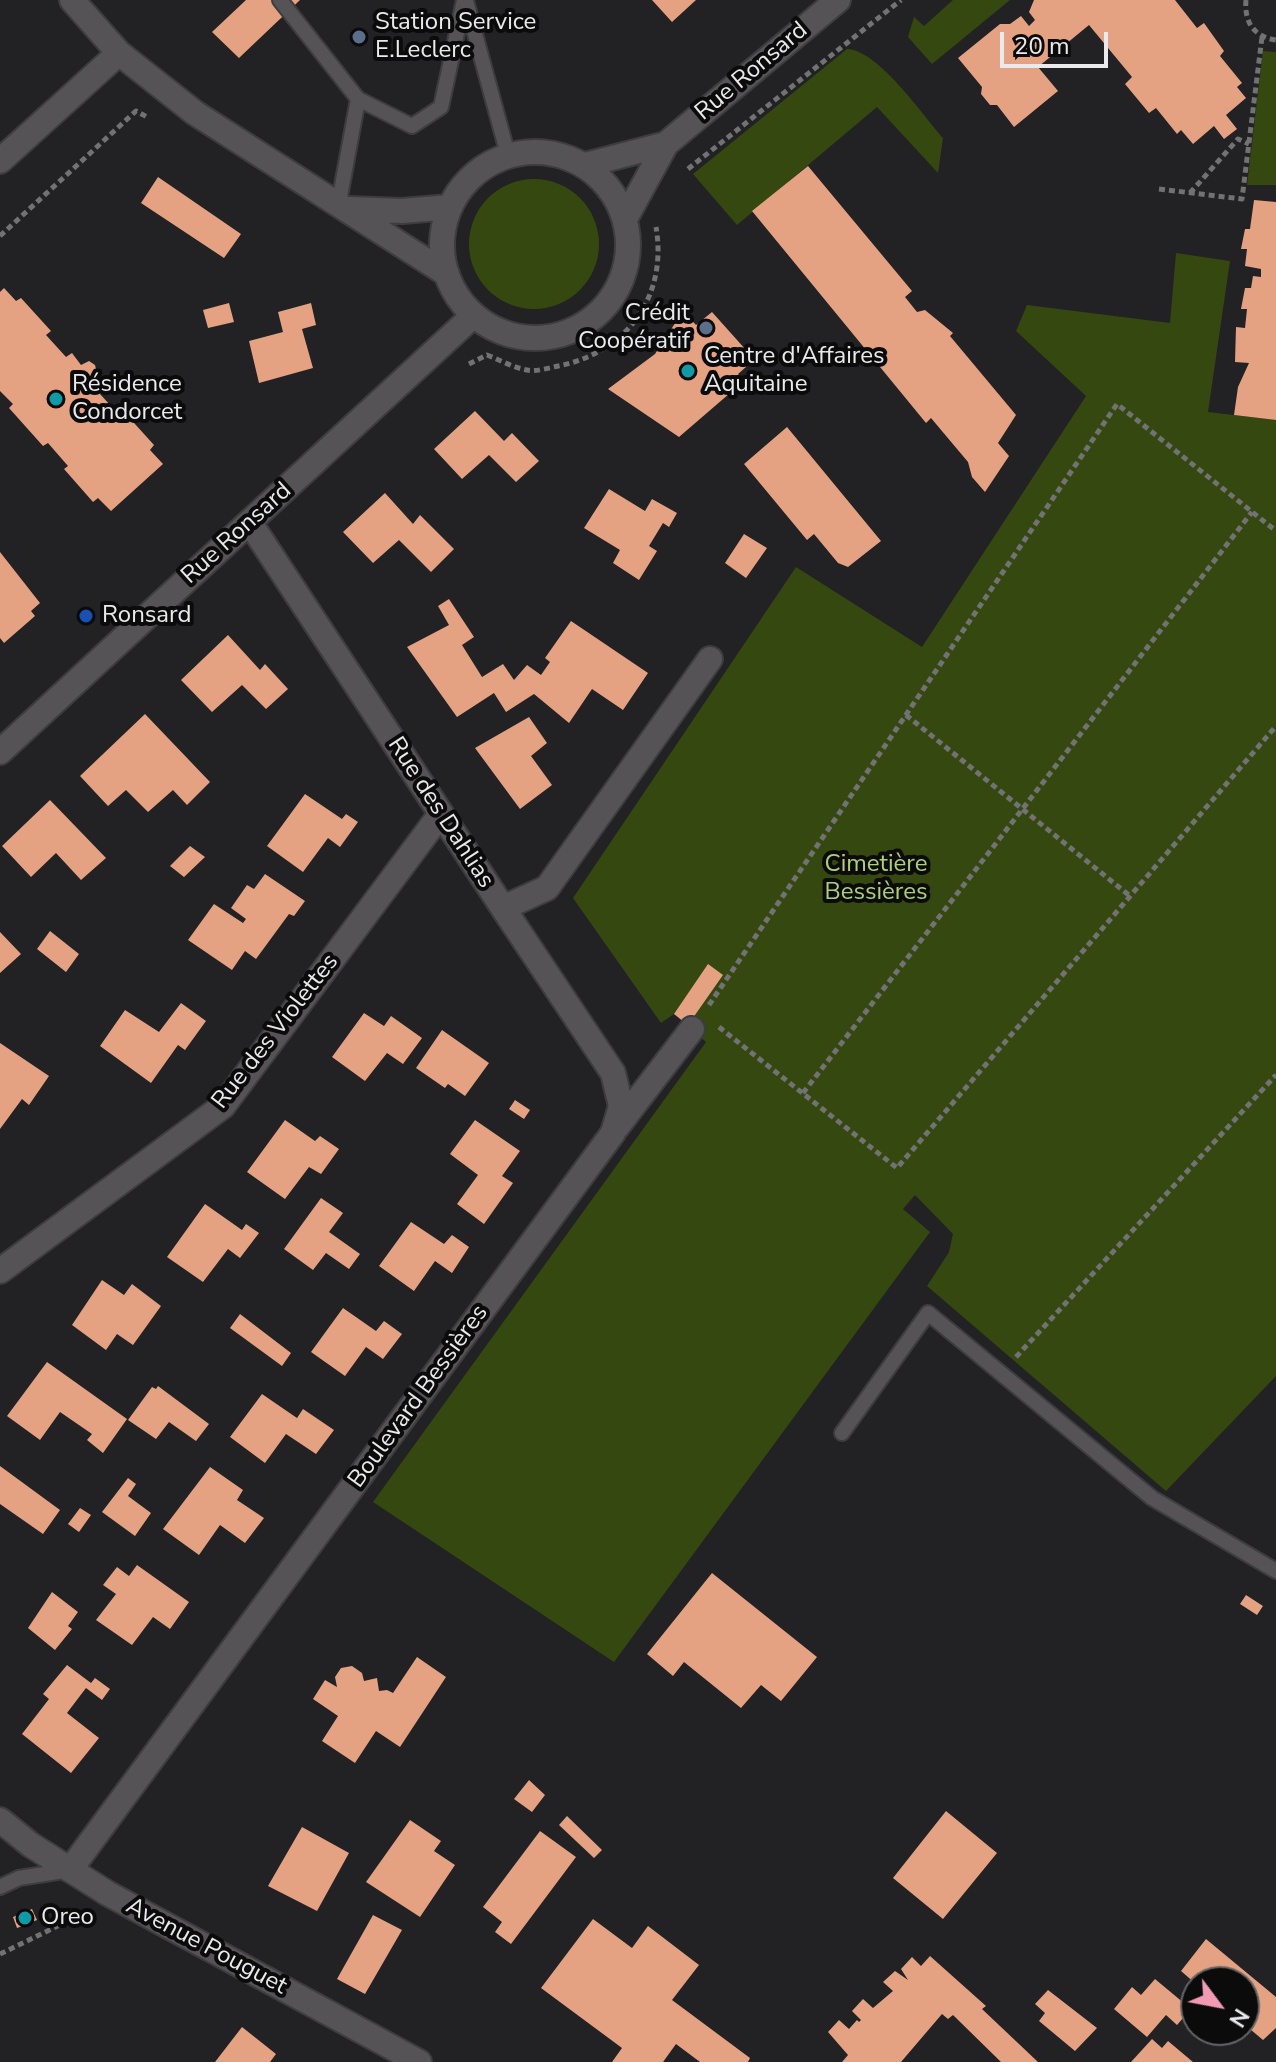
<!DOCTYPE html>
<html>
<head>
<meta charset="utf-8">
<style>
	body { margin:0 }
	#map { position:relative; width:1276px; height:2062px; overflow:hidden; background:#222124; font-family:"Nunito Sans",sans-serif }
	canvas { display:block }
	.north { position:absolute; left:1180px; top:1966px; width:80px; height:80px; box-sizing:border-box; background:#0c0b0c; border:2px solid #656465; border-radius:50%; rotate:122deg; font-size:22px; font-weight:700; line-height:32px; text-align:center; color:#eae9eb }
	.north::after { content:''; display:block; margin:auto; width:28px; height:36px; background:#f19ab3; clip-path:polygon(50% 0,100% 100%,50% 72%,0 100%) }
	.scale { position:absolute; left:1000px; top:32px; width:108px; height:36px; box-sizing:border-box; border:4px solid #eae9eb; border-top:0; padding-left:10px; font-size:24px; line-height:28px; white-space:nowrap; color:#eae9eb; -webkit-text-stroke:6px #0c0b0c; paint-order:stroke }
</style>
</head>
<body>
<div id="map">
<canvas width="1276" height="2062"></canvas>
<div class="north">N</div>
<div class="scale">20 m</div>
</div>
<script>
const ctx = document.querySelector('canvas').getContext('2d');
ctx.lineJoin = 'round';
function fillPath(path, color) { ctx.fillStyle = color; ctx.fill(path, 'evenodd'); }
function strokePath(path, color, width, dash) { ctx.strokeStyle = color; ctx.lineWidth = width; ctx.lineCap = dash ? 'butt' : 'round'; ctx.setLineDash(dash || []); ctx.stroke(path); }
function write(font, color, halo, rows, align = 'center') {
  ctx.font = font + ' "Nunito Sans",sans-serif'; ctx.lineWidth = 8; ctx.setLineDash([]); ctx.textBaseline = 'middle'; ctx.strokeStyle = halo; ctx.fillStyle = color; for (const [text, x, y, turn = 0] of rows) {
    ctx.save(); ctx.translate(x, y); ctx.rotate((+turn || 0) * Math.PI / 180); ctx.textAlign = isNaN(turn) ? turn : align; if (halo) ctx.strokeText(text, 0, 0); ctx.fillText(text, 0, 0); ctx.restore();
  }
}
fillPath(new Path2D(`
	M953,0H1010L932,64L908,37L914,17L924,26Z
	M847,49C878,50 922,114 943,138L938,173L877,107L737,225L693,174Z
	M1263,51L1276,52V185H1247Z
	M469 244a65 65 0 1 1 130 0a65 65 0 1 1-130 0Z
	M1176,253L1230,261L1208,412L1276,420V1376L1166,1491L927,1286L949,1252L953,1234L915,1195L903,1209L930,1232L614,1662L373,1502L706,1042L674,1014L661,1023L573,898L796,567L922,647L1086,396L1016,331L1027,305L1170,323Z`), '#354810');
fillPath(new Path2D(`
	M246,0H300L239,58L212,32Z
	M652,0H696L672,22Z
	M1034,0H1175L1197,28L1204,23L1224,51L1220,56L1242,83L1237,87L1246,98L1226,115L1237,129L1224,139L1214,126L1193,144L1181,130L1177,134L1156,108L1149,113L1125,84L1132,77L1089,25L1038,67L1058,91L1014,127L997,105H990L981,94L982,87L958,58L1000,24H1010L1021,16L1029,26L1035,20L1029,12Z
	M808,166L912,291L905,297L917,312L925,310L953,333L950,336L1016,415L998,443L1009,456L985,492L972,477L968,462L931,418L926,423L752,211Z
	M158,177L241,234L224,258L141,203Z
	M1254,200L1276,202V420L1234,415L1238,387L1249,363L1235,362L1236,327L1245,328L1247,309H1241L1245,288H1251L1253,276L1261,277V269L1245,266L1247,249H1241L1245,229H1250Z
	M4,288L16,301L21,298L51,331L46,335L66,357L72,353L81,365L89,361L95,365L97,373L93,378L104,390L100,394L121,417L125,413L154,445L150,450L163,464L111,511L98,498L93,502L64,469L68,466L48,443L43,446L9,408L13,404L0,391V292Z
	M229,303L234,322L208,328L203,310Z
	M311,303L316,325L302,329L313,368L259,383L249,341L283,332L278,312Z
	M683,311L696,325L712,312L746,350V367L738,374L744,381L679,437L608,389L655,354Z
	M475,411L504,441L512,433L539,461L516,482L489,455L462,479L434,449Z
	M787,427L881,541L848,567L838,563L814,534L807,540L744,464Z
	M609,489L645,511L652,499L677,513L669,527L663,523L649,546L657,551L639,580L613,563L620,550L584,528Z
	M385,493L413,524L420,515L454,549L431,572L399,540L373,563L343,532Z
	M744,534L767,548L746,578L725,563Z
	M0,552L40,603L31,611L35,616L4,643L0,638Z
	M449,599L474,637L462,645L482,677L503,664L514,680L527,665L541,675L550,662L545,658L571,621L648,673L623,710L592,689L569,723L534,694L506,712L494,693L457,717L407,647L449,625L438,606Z
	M228,635L260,670L265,664L288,689L266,709L242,685L212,712L181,680Z
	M145,714L210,782L187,805L173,790L148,812L126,790L108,806L80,776Z
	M529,717L547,743L531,756L552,785L520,809L475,748Z
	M305,794L342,819L346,814L358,822L340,847L328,838L303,872L267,846Z
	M50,800L106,858L81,880L56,853L31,877L2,846Z
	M190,846L205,857L184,877L170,866Z
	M265,874L305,901L294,916L289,914L256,959L245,951L232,970L188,940L214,904L243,923L246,919L231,908L247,885L254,889Z
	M50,931L79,954L66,972L37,949Z
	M0,932L21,954L0,973Z
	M708,964L723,975L688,1025L674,1014Z
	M181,1003L206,1021L185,1050L178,1045L151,1083L100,1046L125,1010L159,1032Z
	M364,1013L384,1026L391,1016L422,1038L403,1064L387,1053L365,1081L332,1057Z
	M442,1030L489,1063L465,1096L448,1084L445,1088L416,1068Z
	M0,1043L49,1076L29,1105L22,1099L0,1129Z
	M515,1100L530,1110L524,1119L509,1109Z
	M285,1120L315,1141L320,1136L339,1149L321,1174L309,1167L285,1199L247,1172Z
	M475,1120L520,1151L502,1176L513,1183L484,1224L457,1204L478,1175L450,1154Z
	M321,1198L343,1213L329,1232L360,1254L349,1269L326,1253L313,1270L284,1249Z
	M205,1204L242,1230L246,1224L259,1233L240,1258L228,1249L203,1282L167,1257Z
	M411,1222L444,1244L452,1235L469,1247L452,1273L435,1261L414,1291L379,1266Z
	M102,1280L124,1295L132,1284L161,1306L133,1345L117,1334L106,1350L72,1325Z
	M343,1308L376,1331L384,1321L402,1334L383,1359L366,1347L345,1376L311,1352Z
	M240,1314L291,1353L282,1366L230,1328Z
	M47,1362L127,1419L103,1453L87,1440L92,1434L60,1412L40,1440L7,1416Z
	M158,1386L209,1424L196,1441L169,1422L156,1439L128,1420L152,1387L156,1389Z
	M262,1394L297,1418L303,1409L334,1430L316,1454L286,1434L265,1463L230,1437Z
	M0,1466L60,1510L43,1534L0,1504Z
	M210,1467L243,1490L237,1500L264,1518L245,1543L220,1525L199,1555L163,1529Z
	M128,1478L136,1484L128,1496L151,1513L135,1536L102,1512Z
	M80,1508L91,1515L79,1532L68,1524Z
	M137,1565L189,1602L170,1629L153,1617L132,1645L96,1620L116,1594L103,1585L117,1567L129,1576Z
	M712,1573L817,1657L781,1701L761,1685L741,1708L684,1662L673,1676L647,1654Z
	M52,1592L78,1612L68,1626L72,1629L55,1650L28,1628Z
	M1246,1595L1263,1606L1257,1615L1240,1604Z
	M417,1657L446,1677L400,1747L376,1731L355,1763L322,1741L338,1716L313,1699L325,1680L337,1687L335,1677L341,1668L352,1666L362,1673L364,1681L377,1678L379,1691L387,1690L393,1693Z
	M67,1665L91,1683L95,1678L110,1689L102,1700L86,1688L67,1713L99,1738L71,1773L22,1734L49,1699L43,1694Z
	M529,1780L545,1795L532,1812L514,1799Z
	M946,1811L997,1853L943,1919L893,1878Z
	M567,1816L602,1850L594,1858L559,1825Z
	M410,1820L441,1841L434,1851L455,1865L420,1917L366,1882Z
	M302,1827L349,1853L317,1911L268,1886Z
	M540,1831L576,1857L511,1944L495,1932L502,1922L483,1907Z
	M32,1909L37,1920L17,1928L13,1917Z
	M373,1915L402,1930L365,1994L337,1979Z
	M593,1919L632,1948L648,1926L699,1965L672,2000L750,2058L748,2062H700L676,2044L663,2062H612L622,2048L541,1988Z
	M1206,1939L1276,1997V2028L1263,2040L1244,2024V1982L1196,1984L1181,1971Z
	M930,1956L986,2006L982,2009L1038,2062H1001L953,2015L948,2019L942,2014L901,2062H842L848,2055L828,2032L839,2020L849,2029L857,2020L859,2022L861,2020L852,2011L863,1999L873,2008L893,1991L883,1982L895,1971L908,1980L901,1969L912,1957L921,1966Z
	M1155,1979L1191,2009L1177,2025L1166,2015L1147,2037L1114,2009L1132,1987L1141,1995Z
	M1048,1990L1097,2028L1075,2051L1039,2021L1045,2013L1035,2004Z
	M242,2027L276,2054L270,2062H215Z
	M1152,2039L1162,2048L1168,2041L1193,2062H1131Z`), '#e4a283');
const lane = new Path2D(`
	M280,0L358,99L412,126L441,107L464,0
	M466,1L508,155
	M339,202L358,99
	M842,1433L928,1313L1152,1498L1276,1571
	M0,1887L19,1878L70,1870`);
const street = new Path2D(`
	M72,0L119,53L195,113L447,274
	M442 245a93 93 0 1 1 186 0a93 93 0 1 1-186 0Z
	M0,161L119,53
	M585,165L666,144
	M349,209L402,211L450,207
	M625,219L666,144L838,0
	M250,523L503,908L547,888L710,659
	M0,752L474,315
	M617,1127L692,1029
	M0,1271L223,1106L440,815
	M0,1820L31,1845L107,1893L419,2062
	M70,1870L613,1133L621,1106L613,1073L503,908`);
strokePath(lane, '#3d3c3e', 18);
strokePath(street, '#3d3c3e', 28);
strokePath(new Path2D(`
	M1246,0C1244,22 1254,37 1276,40
	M688,169L901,0
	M1159,189L1242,199L1262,37
	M1190,193L1238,139L1249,144
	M0,236L136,111L149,118
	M469,364L487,355C500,360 514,368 527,370C536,372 548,368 558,366C626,353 668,297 656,227
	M906,715L1130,896
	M709,1005L1117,404L1276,531
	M719,1027L897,1168L1276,726
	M803,1093L1252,512
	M1016,1357L1276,1075
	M0,1954L62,1924`), '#727173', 5, [6, 4]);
strokePath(lane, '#555356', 14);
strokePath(street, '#555356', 24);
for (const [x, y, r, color] of [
	[359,37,8,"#5c6f8a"],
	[706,328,8,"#5c6f8a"],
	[688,371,8,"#0f9aa8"],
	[56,399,8,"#0f9aa8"],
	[86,616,8,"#1a4fb4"],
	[25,1918,8,"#0f9aa8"]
]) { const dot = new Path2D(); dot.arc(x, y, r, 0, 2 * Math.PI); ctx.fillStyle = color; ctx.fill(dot); strokePath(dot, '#0c0b0c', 3); }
write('24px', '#eae9eb', '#0c0b0c', [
	["Station Service",375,23],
	["E.Leclerc",375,51],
	["Crédit",690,314,"right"],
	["Coopératif",690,342,"right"],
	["Centre d'Affaires",704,357],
	["Aquitaine",704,385],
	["Résidence",72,385],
	["Condorcet",72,413],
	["Ronsard",102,616],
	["Oreo",41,1918]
], 'left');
write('24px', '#eae9eb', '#0c0b0c', [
	["Rue Ronsard",752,72,-40],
	["Rue Ronsard",237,534,-42],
	["Rue des Dahlias",440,813,57],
	["Rue des Violettes",276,1032,-52],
	["Boulevard Bessières",419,1397,-54],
	["Avenue Pouguet",206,1947,28]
]);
write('24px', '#aed079', '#0c0b0c', [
	["Cimetière",876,865],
	["Bessières",876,893]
]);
</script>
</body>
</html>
